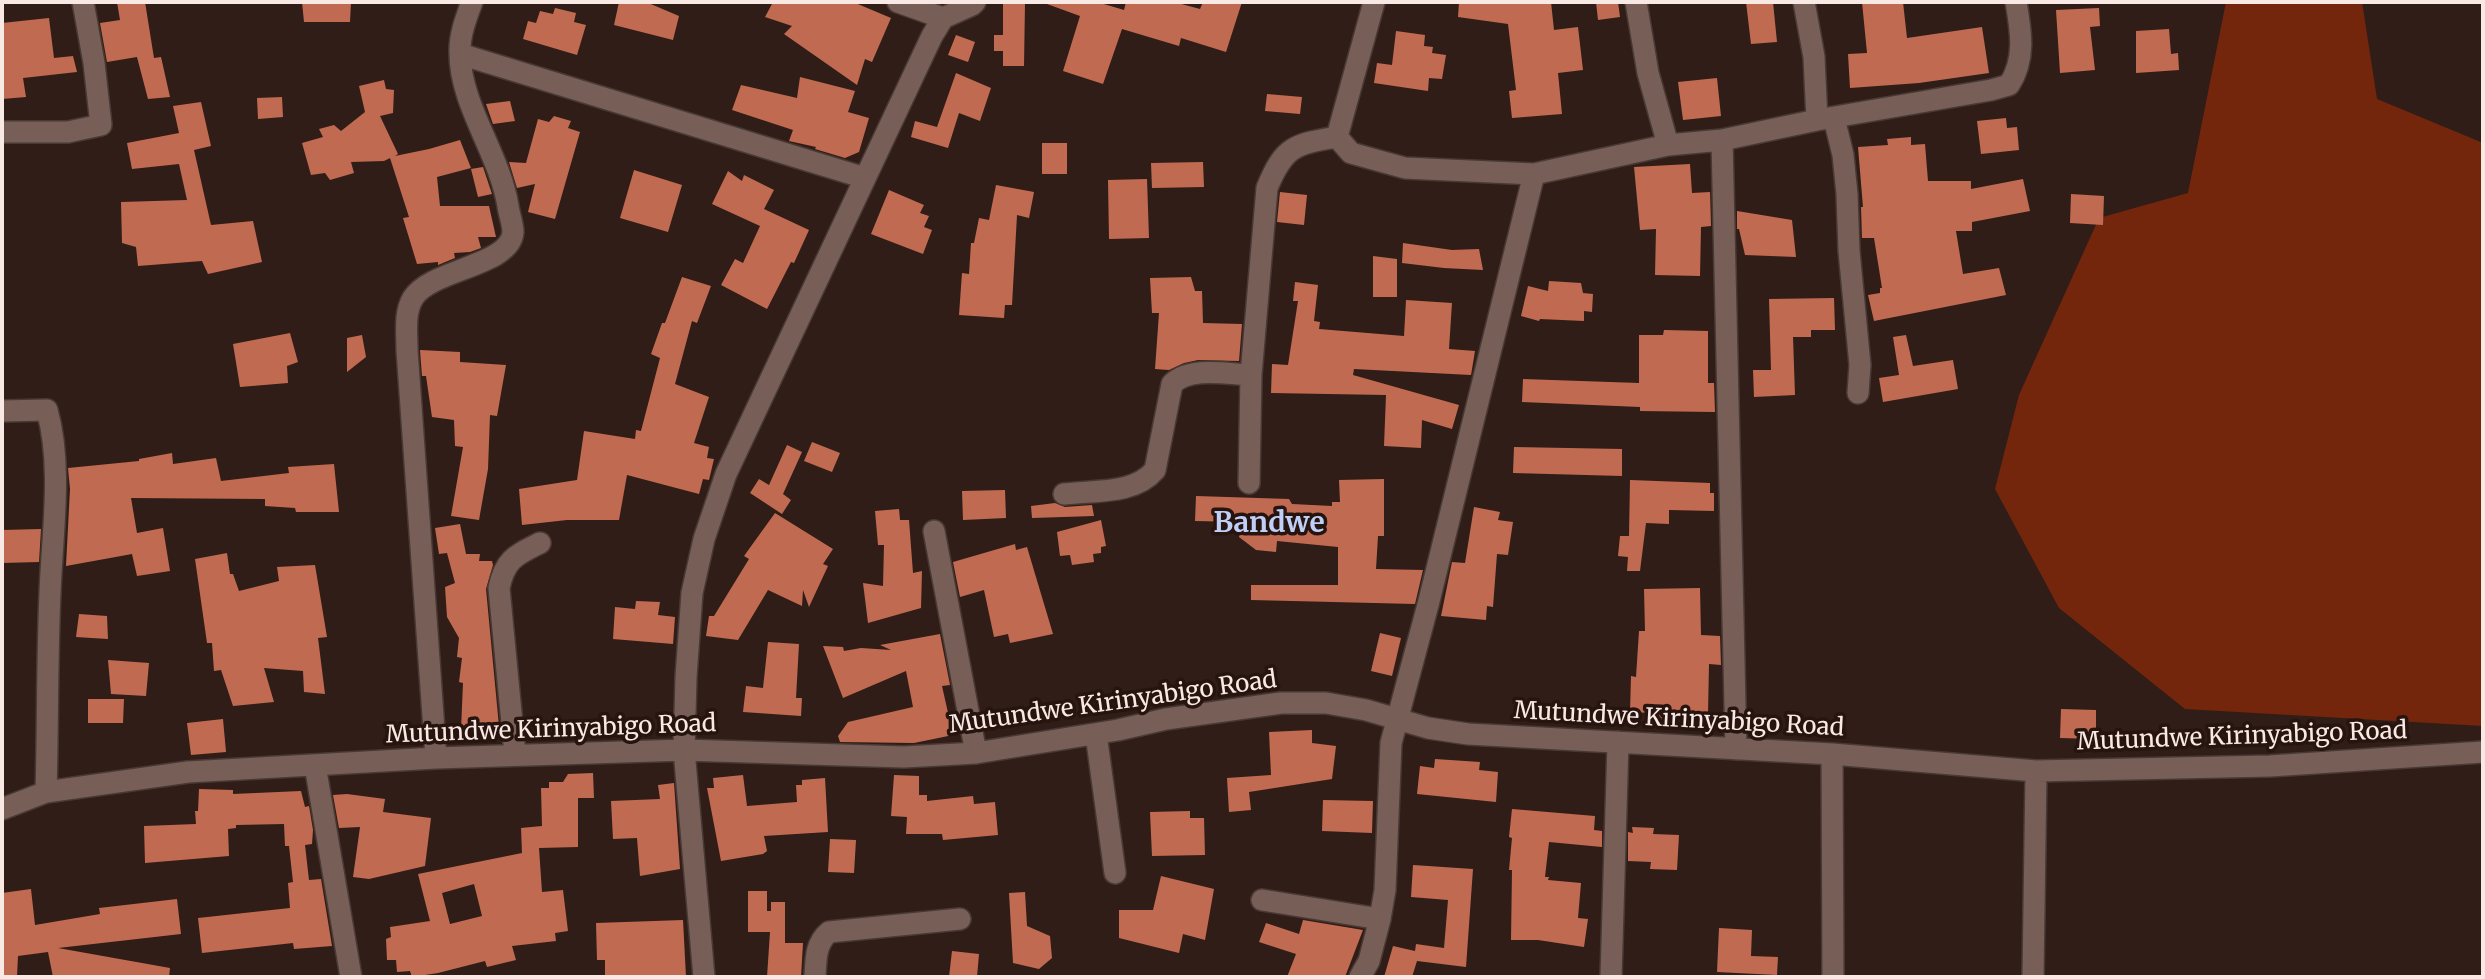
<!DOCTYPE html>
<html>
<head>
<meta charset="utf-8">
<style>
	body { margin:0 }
	#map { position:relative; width:2485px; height:979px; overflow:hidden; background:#311d17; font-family:Merriweather,serif }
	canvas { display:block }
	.frame { position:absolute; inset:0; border:4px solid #f8e9e5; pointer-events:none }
</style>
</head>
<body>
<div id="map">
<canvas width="2485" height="979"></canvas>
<div class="frame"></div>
</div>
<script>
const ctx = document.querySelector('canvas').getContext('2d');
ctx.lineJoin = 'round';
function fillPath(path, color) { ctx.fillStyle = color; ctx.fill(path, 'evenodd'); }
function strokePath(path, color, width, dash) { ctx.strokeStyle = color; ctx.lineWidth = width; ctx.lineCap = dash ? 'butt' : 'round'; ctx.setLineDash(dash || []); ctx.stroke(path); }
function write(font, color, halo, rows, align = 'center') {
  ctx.font = font + ' Merriweather,serif'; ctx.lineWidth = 7; ctx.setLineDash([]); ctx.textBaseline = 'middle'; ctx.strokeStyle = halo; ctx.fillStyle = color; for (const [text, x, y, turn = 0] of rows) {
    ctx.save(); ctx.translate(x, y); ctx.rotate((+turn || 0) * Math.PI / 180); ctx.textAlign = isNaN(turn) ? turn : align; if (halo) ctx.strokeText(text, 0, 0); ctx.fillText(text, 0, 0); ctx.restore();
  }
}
fillPath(new Path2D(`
	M2226,2H2362L2377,99L2483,143V726L2185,709L2059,608L1995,489L2019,395L2099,218L2188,193Z`), '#74260c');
fillPath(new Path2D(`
	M117,2H145L154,58L161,57L170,97L148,99L137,57L107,62L100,23L120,20Z
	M302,2H351L350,22H304Z
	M619,2H646L679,16L673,40L614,25Z
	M773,2H853L891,18L872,62L865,59L857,85L784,34L792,26L765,17Z
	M1003,2H1025L1024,66H1003V51H994V35H1003Z
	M1047,2H1097L1124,10L1126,2H1174L1200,9L1203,2H1242L1226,52L1181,38L1179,46L1122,29L1103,84L1063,71L1080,16L1047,4Z
	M1459,2H1551L1554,30L1578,27L1583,70L1558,73L1562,114L1512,118L1509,91L1516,90L1508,24L1458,17Z
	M1596,2H1618L1620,17L1598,20Z
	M1746,2H1773L1777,42L1751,44Z
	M1862,2H1903L1907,38L1982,27L1989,73L1919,83L1850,88L1848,54L1867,53Z
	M555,8L576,13L574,22L586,25L577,55L523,39L528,21L536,23L540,11L553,14Z
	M2099,8L2100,26L2090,27L2095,70L2060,73L2056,10Z
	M49,18L54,58L73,56L77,72L23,78L26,97L2,99V23Z
	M2169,29L2171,54L2178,53L2179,70L2136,73V31Z
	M1396,31L1425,35L1424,46L1433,47L1432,53L1446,55L1442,79L1429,78L1428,91L1374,83L1377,63L1392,65Z
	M956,35L975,42L968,62L948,55Z
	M956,73L991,88L980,121L959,113L948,148L911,137L915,121L937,127Z
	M800,77L855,91L848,112L869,118L859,152L845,158L815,149L816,147L789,141L793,130L732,110L741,85L797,98Z
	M1717,78L1721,116L1683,120L1678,82Z
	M384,80L386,89L394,90L393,113L380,116L398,154L395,156L429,149L460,140L471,168L437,177L440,206H489L496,237H478L481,248L470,252L454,253L455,258L438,265V262L417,264L403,218L409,217L390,158L384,161L351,162L354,173L330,180L325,173L311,175L302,143L323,137L319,129L334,125L341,131L365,112L359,86Z
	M1267,94L1302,97L1300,114L1265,111Z
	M282,97L283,117L258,119L257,98Z
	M510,101L515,121L493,124L486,104Z
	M201,102L211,146L194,150L211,225L253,221L262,262L208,274L202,261L138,266L136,247L122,243L121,202L187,200L179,164L132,169L127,143L179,133L173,106Z
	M554,116L571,121L568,128L580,132L555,219L528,212L535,184L517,188L509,162L526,163L538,119L549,122Z
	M2006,118L2007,128L2017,127L2019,150L1981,154L1977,121Z
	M1911,137V145L1925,144L1928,181H1971V189L2023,179L2030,211L1972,222V231H1956L1963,274L1999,268L2006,295L1874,321L1868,295L1880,293V288H1882L1874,238H1862L1861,207H1863L1858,147L1888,145L1887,139Z
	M1042,143H1067V174H1042Z
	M1203,162L1204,187L1152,188L1151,163Z
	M1690,164L1692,193L1710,192L1711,226L1701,227L1700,276L1655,275L1656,229L1640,230L1634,167Z
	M483,167L492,194L478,197L471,169Z
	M634,170L682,185L668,232L620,218Z
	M728,171L742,181L744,175L774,190L764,209L809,230L794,263L791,262L767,309L721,285L735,259L743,263L760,226L712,204Z
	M1147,179L1149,238L1109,239L1108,180Z
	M996,185L1034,192L1029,218L1017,215L1012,305H1005L1004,318L959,315L962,273L969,274L971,243H974L979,218L989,220Z
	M889,190L924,205L920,213L929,216L924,227L932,230L923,254L871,234Z
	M1280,192L1307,195L1304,225L1277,222Z
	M2071,194L2104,196L2103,225L2070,223Z
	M1737,211L1792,220L1796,257L1745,255L1739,229H1737Z
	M1403,243L1452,250L1479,249L1483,270L1444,268L1402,263Z
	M1373,256L1397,259V297H1373Z
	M682,277L711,286L697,323L692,321L675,384L709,397L694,443L709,447L707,458L714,459L709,480L703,479L699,494L627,475L619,520H567L522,525L519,489L577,480L584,431L635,439L636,430L641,431L660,358L651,354L662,323H665Z
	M1191,277L1195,291H1202L1203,323L1242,324L1239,361L1198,360L1184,363L1169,370L1155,369L1159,313H1152L1150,278Z
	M1549,281L1581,283L1583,293L1593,294L1592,312L1584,311V321L1540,319L1539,321L1521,316L1528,286L1548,291Z
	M1295,282L1318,285L1314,321L1320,322L1319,329L1404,336L1406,300L1452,303L1449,349L1475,351L1471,375L1354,369L1353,375L1459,405L1452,429L1422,420L1421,448L1384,446L1386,395L1271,393L1272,364L1288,365L1298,301H1293Z
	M1834,298L1835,330H1811V337H1793L1795,395L1754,397L1753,370H1771L1769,299Z
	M1664,330L1708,331V383H1714L1715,412L1640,411V407L1522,402L1523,379L1639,383V335H1663Z
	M290,333L298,362L287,366L288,383L240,387L233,344Z
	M362,335L366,357L347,372V338Z
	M1906,335L1913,366L1953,360L1958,389L1883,402L1879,378L1899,375L1893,337Z
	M420,350L460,352V362L506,365L497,416L490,415L488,469L479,520L451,516L463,447L455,446L454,420L432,417L426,376H422Z
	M812,442L840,453L832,472L804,461Z
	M787,445L802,452L783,494L791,500L782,514L750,493L759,479L769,485Z
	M1514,447L1622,449V476L1513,473Z
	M172,453L173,464L216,458L221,481L289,473L288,467L334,464L339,512H296L295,508L265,506V499L131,498L137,533L163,528L170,571L137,576L132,554L66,566L70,489L68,468L139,461V459Z
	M1384,479V536H1378L1376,569L1423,570L1415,604L1251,600V585H1338V547L1277,541L1276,552L1256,550L1239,537L1241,522L1195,521L1196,496L1289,499L1292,504L1332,506V502H1340L1339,480Z
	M1630,480L1710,483V493H1714V511L1669,510V524L1646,523L1640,571H1627L1628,557L1618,556L1620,536H1629Z
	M1005,490L1006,518L963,520L962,491Z
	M1055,503L1065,507L1092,505L1094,516L1032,518L1031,506Z
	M1474,507L1500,512L1498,520L1513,522L1508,555L1497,554L1493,607L1487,606L1486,620L1441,616L1452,562L1465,563Z
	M899,509L900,520H909L913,573L922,571L921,608L868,623L863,583L883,586L884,545H878L875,511Z
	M775,513L833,549L823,564L828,566L809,607L803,590L802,606L768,590L738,640L706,636L709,616H714L749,559L744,556Z
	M1101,520L1106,546L1101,547V553L1093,554L1094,562L1072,565L1070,555L1060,556L1057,532Z
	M460,524L466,554H480L479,561H492L493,565L486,589L500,737H469L468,730H461L463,683L459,682L462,658L457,657L459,638L447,617L445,587L455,583L447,553L439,554L435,528Z
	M41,529L39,562L2,563V530Z
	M1015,544L1016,550L1027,547L1053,634L1010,643L1008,634L994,637L984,590L960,597L953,562Z
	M227,553L230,574H233L239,591L279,581L277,567L315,565L327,637L318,638L325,694L304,692L303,671L264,668L274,702L233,706L221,670L214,671L212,643H207L195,559Z
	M1700,588L1701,635L1720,636L1721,665L1709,664L1708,714L1694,713V719L1671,718L1670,720H1652V713L1630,712L1631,676L1636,677L1639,631H1645L1644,589Z
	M636,601L660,602L658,615L675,617L673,644L613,639L615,607L635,609Z
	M79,614L107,616L108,639L76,637Z
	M1380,633L1401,638L1392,676L1371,671Z
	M940,634L950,685L942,686L953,735L914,743L840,742L838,736L848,722L913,707L906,671L843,698L823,646L843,647L844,651L861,648L891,650L880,645Z
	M768,642L799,644L796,698H802L801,716L743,712L746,686L763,688Z
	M108,660L149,663L146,696L111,694Z
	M88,699H124L123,723H88Z
	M2061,709L2096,710V739L2060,738Z
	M223,719L226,752L191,755L187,723Z
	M1312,730V743L1336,746L1332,779L1249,792L1251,810L1229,812L1227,778L1271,775L1269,732Z
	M1435,759L1480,762L1479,770L1498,772L1496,802L1417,794L1420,766L1434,768Z
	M593,773L594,798H578V847L539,848L542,892L563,890L568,931L555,933L556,941L512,946L516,960L487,967L485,961L438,973L412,977L410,971L397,972L396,960H387L386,939L391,937L390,927L430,921L418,874L522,853L521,828L542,826L541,788H549V782H563L568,774ZM474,884L482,916L450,924L442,893Z
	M743,775L747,806L797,802L796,785H802V780L825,778L828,832L764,836L767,851L763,854L721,861L707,788H714L713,778Z
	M894,775L919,776V795H927V801L973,796L974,804L995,802L998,835L943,840L942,834H906L907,817L891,816Z
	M674,783L680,869L640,876L637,838L613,839L611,801L660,799L658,785Z
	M199,789L233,790V794L301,791L305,807L309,806L313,830L312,844L305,845L309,880L321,879L332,946L294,949L293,943L202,953L198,918L290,908L288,883L293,882L289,846H285L284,824L236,825V828L228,829L229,856L145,863L144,826L196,824L195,811H198Z
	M347,794L385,799L383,812L431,818L425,866L369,879L353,877L360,827L339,828L333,795Z
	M1323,800L1373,801L1372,833L1322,831Z
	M1512,809L1595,816L1594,830L1602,831V847L1549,842L1545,877H1549L1548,880L1581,883L1578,918L1588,919L1584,947L1538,940H1511L1512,870H1509L1512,838L1509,837Z
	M1190,811V818H1204L1205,855L1152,856L1150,812Z
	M1632,827L1654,828L1653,834L1679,835L1677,870L1650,869L1651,862L1628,861V832L1633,833Z
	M830,839L856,840L854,873L828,872Z
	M1413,865L1473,869L1466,967L1417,961L1412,977H1384L1393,946L1415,951L1416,944L1444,948L1448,900L1411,897Z
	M1161,876L1214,889L1205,940L1183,934L1179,953L1119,938V910H1153Z
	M31,889L35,925L100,914L99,908L177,899L181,934L58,948L170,968L169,977H53L48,952L18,956L17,977H2V893Z
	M748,891H767V911H771V902H785V943H803L801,977H767L770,932H748Z
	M1025,892L1027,926L1050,936L1052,958L1039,969L1013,963L1009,893Z
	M683,920L686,977H605V960H597L596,923Z
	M1303,920L1363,930L1345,977H1287L1296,954L1259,942L1266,923L1299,934Z
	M1719,928L1752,930L1751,956L1778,957L1777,975L1717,972Z
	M952,951L979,954L977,977H949Z`), '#c06b51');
const street = new Path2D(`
	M898,2L943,18
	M1374,2L1337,137L1351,153L1405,168L1534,174L1668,145L1722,140L1817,120L1991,90L2009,85C2026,59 2021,31 2016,2
	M1636,2L1648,73L1668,145
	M1804,2L1814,57L1817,120
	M460,54L865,178
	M1834,118L1843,155L1847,194L1849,251L1860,365L1858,393
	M2,132H68L101,125L94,63L83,2
	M1722,140L1736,749
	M2,411L47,410C63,467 52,534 50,593C47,659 48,726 46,792
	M1249,483L1251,375L1267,188C1284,146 1295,144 1337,137
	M1064,494C1094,490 1134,495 1155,470L1172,384C1190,366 1227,374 1251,375
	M934,531L976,753
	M1096,734L1115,873
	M515,754L499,588C505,559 516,555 540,543
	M1832,754L1833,977
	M436,758L407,350C407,333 404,313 413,298C431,269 511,266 513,232C513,224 509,214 508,206C500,155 460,104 460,54C459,36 466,18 472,2
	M315,765L351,977
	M2,809L46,792L188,772L436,758L684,750L904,757L976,753L1118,730L1166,719L1281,703H1326L1366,710L1428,728L1468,734L1832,754L2036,771L2270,766L2483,752
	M1262,900L1380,919
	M704,977L684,750L686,677L692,593L704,539L726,474L932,36L943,18L972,5L975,2
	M815,977C816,960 815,944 829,932L960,919
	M1360,977L1369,961L1380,919L1385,890L1391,743L1429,601L1534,174
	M1611,977L1618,742
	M2033,977L2036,771`);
strokePath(street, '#493935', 24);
strokePath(street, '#775f57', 21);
write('24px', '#f8e9e5', '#27140e', [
	["Mutundwe Kirinyabigo Road",1113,703,-8],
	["Mutundwe Kirinyabigo Road",1679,720,3],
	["Mutundwe Kirinyabigo Road",551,730,-2],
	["Mutundwe Kirinyabigo Road",2242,737,-2]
]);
write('bold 28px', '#bfcff8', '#27140e', [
	["Bandwe",1269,524]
]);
</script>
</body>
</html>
